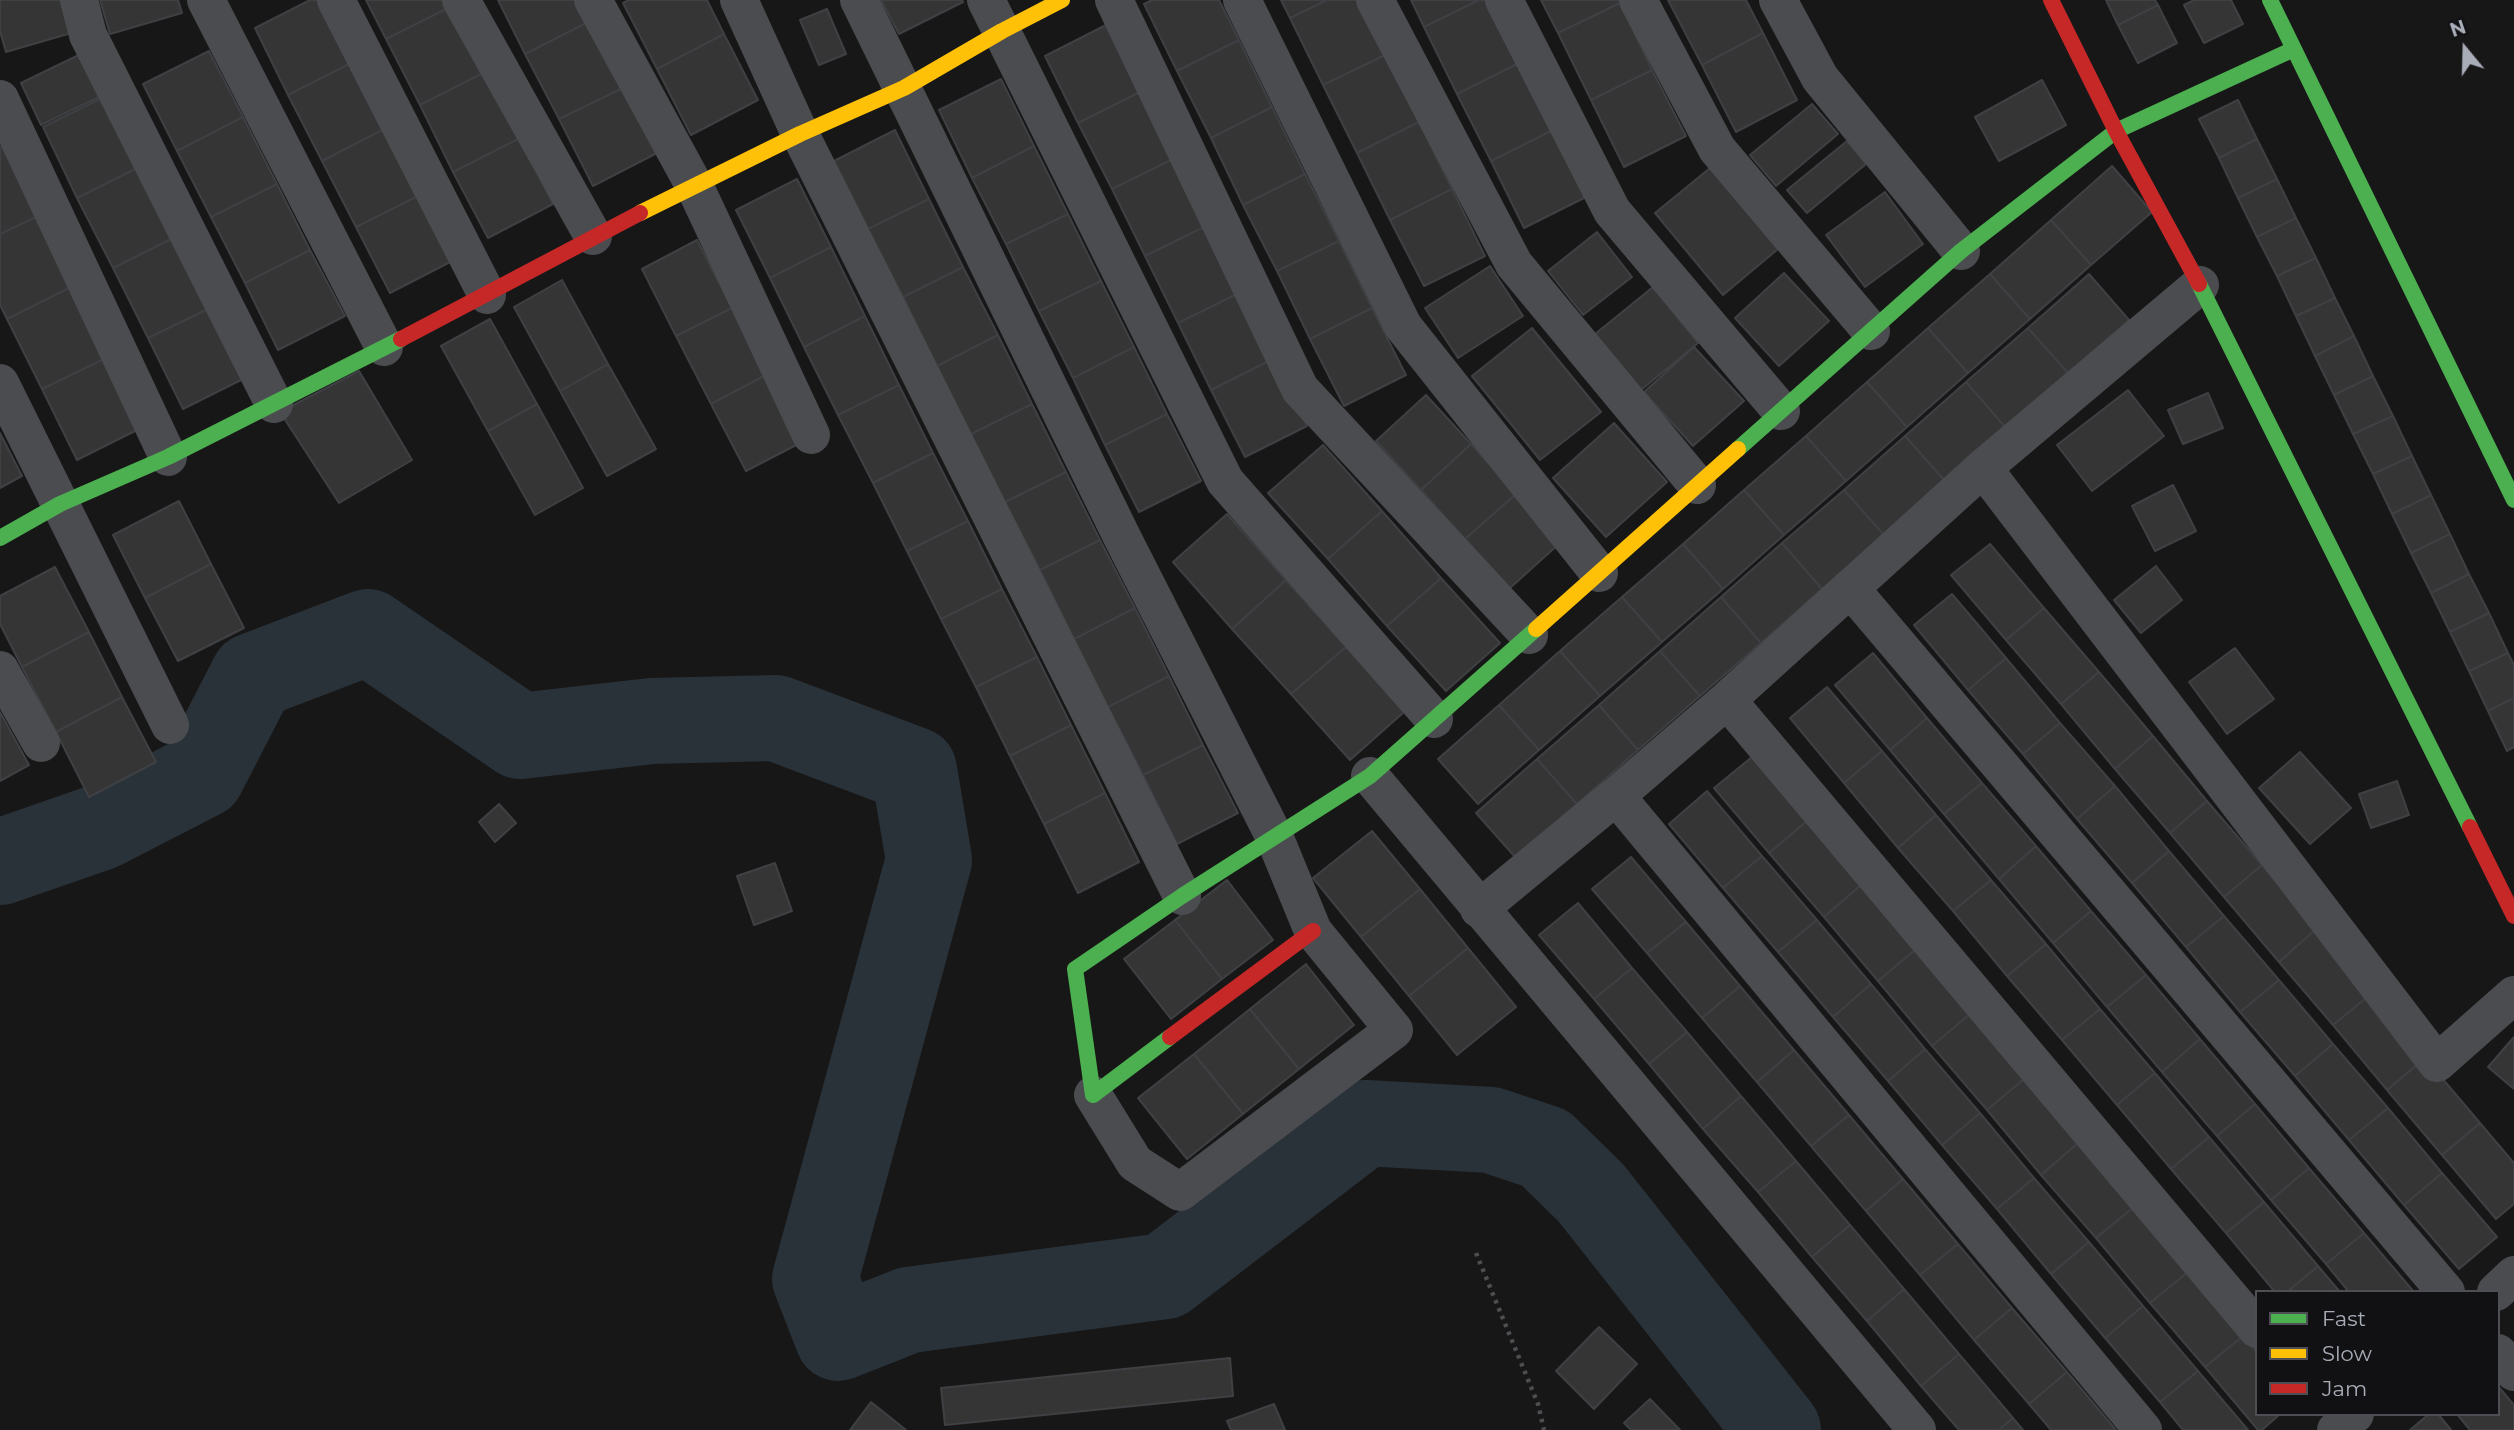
<!DOCTYPE html>
<html>
<head>
<meta charset="utf-8">
<style>
	body { margin:0 }
	#map { position:relative; width:2514px; height:1430px; overflow:hidden; background:#171717; font-family:Montserrat,sans-serif }
	canvas { display:block }
	.legend { position:absolute; left:2255px; top:1290px; width:245px; height:126px; box-sizing:border-box; background:#111113; border:2px solid #4d4f55; margin:0; padding:9px 12px; list-style:none; font-size:21px; color:#a8adb8 }
	.legend li { display:flex; align-items:center; gap:14px; height:35px }
	.legend b { width:35px; border:2px solid #4d4f55 }
	.north { position:absolute; left:2430px; top:14px; width:70px; height:70px; -webkit-text-stroke:5px #111113; paint-order:stroke; rotate:341deg; font-size:19px; font-weight:700; line-height:28px; text-align:center; color:#a8adb8 }
	.north::after { content:''; display:block; margin:auto; width:24px; height:32px; background:#a8adb8; clip-path:polygon(50% 0,100% 100%,50% 72%,0 100%) }
</style>
</head>
<body>
<div id="map">
<canvas width="2514" height="1430"></canvas>
<ul class="legend">
<li><b style="height:9px;background:#4caf50"></b>Fast</li>
<li><b style="height:9px;background:#ffc107"></b>Slow</li>
<li><b style="height:9px;background:#c62828"></b>Jam</li>
</ul>
<div class="north">N</div>
</div>
<script>
const ctx = document.querySelector('canvas').getContext('2d');
ctx.lineJoin = 'round';
function strokePath(path, color, width, dash) { ctx.strokeStyle = color; ctx.lineWidth = width; ctx.lineCap = dash ? 'butt' : 'round'; ctx.setLineDash(dash || []); ctx.stroke(path); }
function fillPath(path, color) { ctx.fillStyle = color; ctx.fill(path, 'evenodd'); }
strokePath(new Path2D(`
	M0,862L101,827L202,775L253,676L368,632L520,736L652,721L776,718L914,770L929,860L815,1279L838,1338L909,1310L1165,1276L1365,1123L1491,1130L1545,1148L1591,1193L1778,1430`), '#2a3239', 86);
const building = new Path2D(`
	M0,0H69L78,31L6,52L0,31Z
	M100,0H178L182,13L110,34Z
	M310,0H324L355,61L288,95L255,28Z
	M366,0H449L452,6L386,39Z
	M498,0H581L592,20L525,54Z
	M629,0H707L724,34L657,69L623,3Z
	M881,0H962L963,2L899,34Z
	M1152,0H1219L1239,40L1177,71L1144,4Z
	M1281,0H1327L1290,18Z
	M1327,0H1358L1385,55L1323,85L1290,18Z
	M1411,0H1479L1424,27Z
	M1479,0H1488L1519,63L1457,94L1424,27Z
	M1541,0H1618L1620,3L1558,33Z
	M1668,0H1746L1763,33L1702,65Z
	M2106,0H2155L2158,5L2118,25Z
	M2194,0H2231L2243,24L2204,43L2184,5Z
	M1620,3L1652,70L1591,100L1558,33Z
	M2158,5L2177,43L2138,63L2118,25Z
	M452,6L485,72L420,105L386,39Z
	M827,9L846,54L819,65L800,20Z
	M592,20L625,87L559,119L525,54Z
	M1106,25L1140,92L1078,123L1045,56Z
	M1763,33L1797,100L1736,132L1702,65Z
	M724,34L758,100L691,135L657,69Z
	M1239,40L1272,107L1211,138L1177,71Z
	M87,51L107,93L41,125L21,83Z
	M209,51L243,117L177,151L143,84Z
	M1385,55L1419,122L1357,153L1323,85Z
	M355,61L388,127L322,161L288,95Z
	M1519,63L1553,130L1491,161L1457,94Z
	M1652,70L1686,136L1624,167L1591,100Z
	M485,72L520,138L453,172L420,105Z
	M1001,79L1034,146L972,178L939,110Z
	M2042,80L2066,125L1999,161L1975,117Z
	M625,87L659,152L593,186L559,119Z
	M1140,92L1173,159L1112,189L1078,123Z
	M108,95L143,165L77,198L43,127Z
	M2238,100L2257,139L2219,158L2199,119Z
	M1812,104L1838,134L1776,186L1750,155Z
	M1272,107L1305,174L1243,205L1211,138Z
	M243,117L277,184L211,217L177,151Z
	M1419,122L1452,189L1390,220L1357,153Z
	M388,127L422,194L356,227L322,161Z
	M895,130L929,199L868,229L834,161Z
	M1553,130L1586,197L1524,228L1491,161Z
	M520,138L553,204L488,238L453,172Z
	M2257,139L2277,179L2238,198L2219,158Z
	M1847,141L1866,164L1807,213L1787,190Z
	M3,145L38,216L0,234V147Z
	M1034,146L1068,214L1006,244L972,178Z
	M1173,159L1206,226L1145,256L1112,189Z
	M143,165L179,235L113,268L77,198Z
	M2112,166L2152,212L2091,265L2051,220Z
	M1710,168L1778,249L1723,295L1655,213Z
	M1305,174L1339,241L1277,271L1243,205Z
	M797,179L831,247L770,278L736,210Z
	M2277,179L2296,218L2257,237L2238,198Z
	M277,184L310,250L245,283L211,217Z
	M1452,189L1485,256L1424,286L1390,220Z
	M1885,192L1923,244L1865,287L1826,235Z
	M422,194L456,259L390,293L356,227Z
	M929,199L963,267L903,297L868,229Z
	M1068,214L1101,281L1039,311L1006,244Z
	M38,216L73,286L7,319L0,305V234Z
	M2296,218L2316,258L2277,276L2257,237Z
	M2051,220L2091,265L2030,319L1990,274Z
	M1206,226L1239,293L1178,323L1145,256Z
	M1597,232L1632,277L1583,315L1548,271Z
	M179,235L214,306L148,338L113,268Z
	M697,240L732,308L676,336L642,269Z
	M1339,241L1372,308L1310,339L1277,271Z
	M831,247L865,316L804,347L770,278Z
	M310,250L345,316L278,350L245,283Z
	M2316,258L2335,298L2296,316L2277,276Z
	M1490,266L1523,316L1458,358L1425,308Z
	M963,267L998,335L937,366L903,297Z
	M1784,273L1829,321L1779,366L1735,318Z
	M1990,274L2030,319L1968,373L1928,328Z
	M2089,274L2129,320L2068,373L2028,328Z
	M562,280L608,364L560,391L514,307Z
	M1101,281L1134,347L1073,378L1039,311Z
	M73,286L108,357L42,389L7,319Z
	M1653,287L1698,343L1635,395L1589,339Z
	M1239,293L1273,359L1211,390L1178,323Z
	M2335,298L2354,336L2315,356L2296,316Z
	M214,306L249,376L183,409L148,338Z
	M732,308L766,375L711,404L676,336Z
	M1372,308L1406,375L1344,406L1310,339Z
	M865,316L899,385L838,415L804,347Z
	M490,319L537,404L488,431L441,346Z
	M1532,328L1601,412L1540,460L1472,376Z
	M1928,328L1968,373L1907,427L1867,382Z
	M2028,328L2068,373L2006,428L1966,382Z
	M998,335L1032,404L971,434L937,366Z
	M2354,336L2373,376L2334,395L2315,356Z
	M1134,347L1167,414L1105,445L1073,378Z
	M1694,347L1744,401L1693,446L1644,392Z
	M108,357L143,427L77,460L42,389Z
	M1273,359L1307,426L1245,457L1211,390Z
	M608,364L656,449L607,476L560,391Z
	M359,371L412,460L339,503L280,412Z
	M766,375L802,442L746,471L711,404Z
	M2373,376L2393,416L2353,434L2334,395Z
	M1867,382L1907,427L1846,481L1806,436Z
	M1966,382L2006,428L1945,481L1905,436Z
	M899,385L933,453L873,483L838,415Z
	M2128,390L2164,436L2092,491L2057,445Z
	M2208,393L2223,428L2183,444L2168,410Z
	M1426,395L1471,444L1421,490L1376,441Z
	M537,404L583,488L535,515L488,431Z
	M1032,404L1066,472L1005,502L971,434Z
	M1167,414L1201,481L1139,512L1105,445Z
	M2393,416L2412,456L2373,474L2353,434Z
	M1614,423L1667,482L1606,537L1553,478Z
	M0,433L22,476L0,488Z
	M1806,436L1846,481L1784,535L1744,490Z
	M1905,436L1945,481L1884,535L1844,490Z
	M1471,444L1516,494L1465,539L1421,490Z
	M1323,445L1382,511L1328,559L1268,493Z
	M933,453L968,521L907,551L873,483Z
	M2412,456L2431,495L2392,514L2373,474Z
	M1066,472L1100,540L1040,570L1005,502Z
	M2173,485L2196,531L2155,551L2132,506Z
	M1744,490L1784,535L1723,589L1683,544Z
	M1844,490L1884,535L1822,589L1782,543Z
	M1516,494L1561,542L1510,588L1465,539Z
	M2431,495L2450,534L2411,553L2392,514Z
	M179,501L211,564L145,598L113,535Z
	M1382,511L1441,578L1387,626L1328,559Z
	M1227,514L1286,580L1232,629L1173,562Z
	M968,521L1002,589L941,619L907,551Z
	M2450,534L2469,574L2431,593L2411,553Z
	M1100,540L1135,608L1074,639L1040,570Z
	M1782,543L1822,589L1761,643L1721,597Z
	M1683,544L1723,589L1662,642L1622,597Z
	M1990,544L2044,608L2006,640L1951,575Z
	M211,564L244,628L178,661L145,598Z
	M2156,566L2182,600L2141,633L2114,600Z
	M55,567L89,632L22,667L0,624V596Z
	M2469,574L2489,613L2450,632L2431,593Z
	M1441,578L1500,643L1446,691L1387,626Z
	M1286,580L1346,647L1291,694L1232,629Z
	M1002,589L1037,657L976,687L941,619Z
	M1952,594L2006,658L1968,690L1914,625Z
	M1622,597L1662,642L1600,696L1560,651Z
	M1721,597L1761,643L1700,696L1660,651Z
	M1135,608L1169,676L1108,707L1074,639Z
	M2044,608L2099,672L2061,704L2006,640Z
	M2489,613L2508,653L2469,671L2450,632Z
	M89,632L122,697L56,732L22,667Z
	M1346,647L1404,712L1350,760L1291,694Z
	M2235,648L2274,699L2227,734L2189,682Z
	M1560,651L1600,696L1539,750L1499,705Z
	M1660,651L1700,696L1638,750L1599,705Z
	M1873,653L1927,718L1890,750L1835,685Z
	M2508,653L2514,665V698L2488,711L2469,671Z
	M1037,657L1071,725L1010,756L976,687Z
	M2006,658L2060,723L2023,754L1968,690Z
	M2099,672L2153,736L2115,769L2061,704Z
	M1169,676L1203,745L1143,775L1108,707Z
	M1827,687L1882,751L1844,783L1790,718Z
	M122,697L156,762L89,797L56,732Z
	M2514,698V747L2507,751L2488,711Z
	M1499,705L1539,750L1478,804L1438,759Z
	M1599,705L1638,750L1577,804L1537,759Z
	M0,712L29,765L0,781Z
	M1927,718L1982,783L1944,814L1890,750Z
	M2060,723L2115,786L2077,819L2023,754Z
	M1071,725L1105,793L1044,824L1010,756Z
	M2153,736L2207,801L2170,833L2115,769Z
	M1203,745L1238,813L1177,844L1143,775Z
	M1882,751L1936,815L1898,848L1844,783Z
	M2300,752L2351,808L2310,844L2259,788Z
	M1752,757L1807,821L1769,853L1714,788Z
	M1537,759L1577,804L1516,858L1476,813Z
	M2397,781L2409,815L2371,828L2359,794Z
	M1982,783L2036,846L1999,879L1944,814Z
	M2115,786L2169,851L2132,883L2077,819Z
	M1707,791L1762,856L1723,888L1669,824Z
	M1105,793L1139,862L1078,893L1044,824Z
	M2207,801L2262,865L2224,897L2170,833Z
	M499,804L516,823L495,842L479,822Z
	M1936,815L1991,880L1953,911L1898,848Z
	M1807,821L1861,885L1824,917L1769,853Z
	M1372,831L1420,889L1361,937L1313,878Z
	M2036,846L2091,911L2053,943L1999,879Z
	M2169,851L2224,916L2186,947L2132,883Z
	M1762,856L1817,920L1778,952L1723,888Z
	M1631,857L1686,922L1647,953L1592,889Z
	M775,863L792,911L754,925L737,876Z
	M2262,865L2316,929L2279,962L2224,897Z
	M1227,880L1273,940L1222,979L1175,920Z
	M1991,880L2046,944L2007,976L1953,911Z
	M1861,885L1916,949L1878,981L1824,917Z
	M1420,889L1468,948L1409,996L1361,937Z
	M1578,903L1632,968L1594,999L1539,935Z
	M2091,911L2146,975L2107,1007L2053,943Z
	M2224,916L2279,980L2240,1012L2186,947Z
	M1175,920L1222,979L1171,1019L1124,959Z
	M1817,920L1871,984L1833,1017L1778,952Z
	M1686,922L1740,986L1702,1018L1647,953Z
	M2316,929L2371,994L2333,1025L2279,962Z
	M2046,944L2100,1009L2062,1040L2007,976Z
	M1468,948L1516,1007L1457,1055L1409,996Z
	M1916,949L1970,1014L1932,1046L1878,981Z
	M1306,964L1354,1025L1299,1069L1250,1009Z
	M1632,968L1687,1032L1649,1064L1594,999Z
	M2146,975L2200,1039L2162,1072L2107,1007Z
	M2279,980L2333,1044L2295,1076L2240,1012Z
	M1871,984L1925,1049L1888,1081L1833,1017Z
	M1740,986L1794,1050L1757,1082L1702,1018Z
	M2371,994L2425,1058L2387,1090L2333,1025Z
	M1250,1009L1299,1069L1243,1114L1194,1054Z
	M2100,1009L2155,1073L2117,1105L2062,1040Z
	M1970,1014L2025,1078L1987,1110L1932,1046Z
	M1687,1032L1741,1096L1703,1129L1649,1064Z
	M2514,1037V1089L2488,1067Z
	M2200,1039L2255,1104L2217,1136L2162,1072Z
	M2333,1044L2388,1108L2349,1140L2295,1076Z
	M1925,1049L1980,1113L1942,1145L1888,1081Z
	M1794,1050L1849,1115L1811,1146L1757,1082Z
	M1194,1054L1243,1114L1187,1159L1138,1098Z
	M2425,1058L2480,1123L2442,1155L2387,1090Z
	M2155,1073L2209,1137L2171,1169L2117,1105Z
	M2025,1078L2079,1142L2041,1175L1987,1110Z
	M1741,1096L1796,1161L1758,1192L1703,1129Z
	M2255,1104L2309,1168L2271,1200L2217,1136Z
	M2388,1108L2442,1173L2404,1205L2349,1140Z
	M1980,1113L2034,1178L1997,1209L1942,1145Z
	M1849,1115L1903,1179L1866,1211L1811,1146Z
	M2480,1123L2514,1163V1204L2496,1219L2442,1155Z
	M2209,1137L2264,1202L2226,1233L2171,1169Z
	M2079,1142L2134,1207L2096,1238L2041,1175Z
	M1796,1161L1850,1225L1812,1257L1758,1192Z
	M2309,1168L2364,1233L2326,1264L2271,1200Z
	M2442,1173L2497,1237L2459,1269L2404,1205Z
	M2034,1178L2089,1242L2051,1274L1997,1209Z
	M1903,1179L1958,1244L1920,1275L1866,1211Z
	M2264,1202L2318,1266L2287,1292H2275L2226,1233Z
	M2134,1207L2189,1271L2150,1303L2096,1238Z
	M1850,1225L1904,1289L1867,1321L1812,1257Z
	M2364,1233L2414,1292H2349L2326,1264Z
	M2089,1242L2143,1306L2105,1338L2051,1274Z
	M1958,1244L2012,1308L1974,1340L1920,1275Z
	M2318,1266L2340,1292H2287Z
	M2189,1271L2243,1336L2205,1367L2150,1303Z
	M1904,1289L1959,1354L1921,1386L1867,1321Z
	M2143,1306L2198,1371L2160,1402L2105,1338Z
	M2012,1308L2067,1372L2029,1404L1974,1340Z
	M1599,1327L1637,1364L1594,1409L1556,1371Z
	M2243,1336L2257,1352V1414H2280L2262,1430H2258L2205,1367Z
	M1959,1354L2013,1418L1999,1430H1959L1921,1386Z
	M1230,1358L1233,1396L945,1425L941,1388Z
	M2198,1371L2248,1430H2183L2160,1402Z
	M2067,1372L2116,1430H2051L2029,1404Z
	M2498,1386L2514,1405V1430H2470L2457,1414H2498Z
	M1650,1399L1680,1430H1631L1624,1423Z
	M871,1402L906,1430H850Z
	M1274,1404L1285,1430H1231L1227,1421Z
	M2429,1414H2438L2451,1430H2410Z
	M2013,1418L2023,1430H1999Z`);
fillPath(building, '#353536');
strokePath(building, '#3f4043', 2);
strokePath(new Path2D(`
	M1476,1253L1538,1404L1544,1430`), '#4d4e52', 4.5, [3.5, 5]);
strokePath(new Path2D(`
	M79,0L88,35L274,404
	M206,0L384,347
	M336,0L487,295
	M461,0L593,236
	M593,0L695,187L811,435
	M739,0L800,134L1182,896
	M859,0L1122,537L1274,836L1313,931L1394,1030L1180,1192L1135,1163L1093,1095
	M986,0L1225,481L1434,719
	M1114,0L1300,389L1529,635
	M1242,0L1403,326L1599,573
	M1375,0L1514,264L1697,485
	M1504,0L1612,211L1781,411
	M1638,0L1717,149L1871,331
	M1778,0L1820,78L1961,251
	M0,99L168,457
	M0,383L170,725
	M1983,468L2437,1063L2514,995
	M1850,588L2446,1292
	M0,670L41,743
	M1727,700L2257,1329
	M1370,776L1917,1430
	M1616,796L2143,1430
	M1479,909L1616,796L1727,700L1983,468L2200,285
	M2496,1292L2514,1275
	M2498,1353L2514,1372
	M2336,1430L2355,1414`), '#4b4c50', 38);
strokePath(new Path2D(`
	M2270,0L2514,500
	M2199,284L2470,827
	M1738,449L1961,251L2116,131L2294,49
	M0,538L60,504L168,457L401,339
	M1170,1037L1093,1095L1075,969L1182,896L1370,776L1536,629`), '#4caf50', 16);
strokePath(new Path2D(`
	M640,213L800,134L904,88L1002,31L1062,0
	M1536,629L1738,449`), '#ffc107', 16);
strokePath(new Path2D(`
	M2051,0L2116,131L2199,284
	M401,339L640,213
	M2470,827L2514,916
	M1170,1037L1313,931`), '#c62828', 16);
</script>
</body>
</html>
